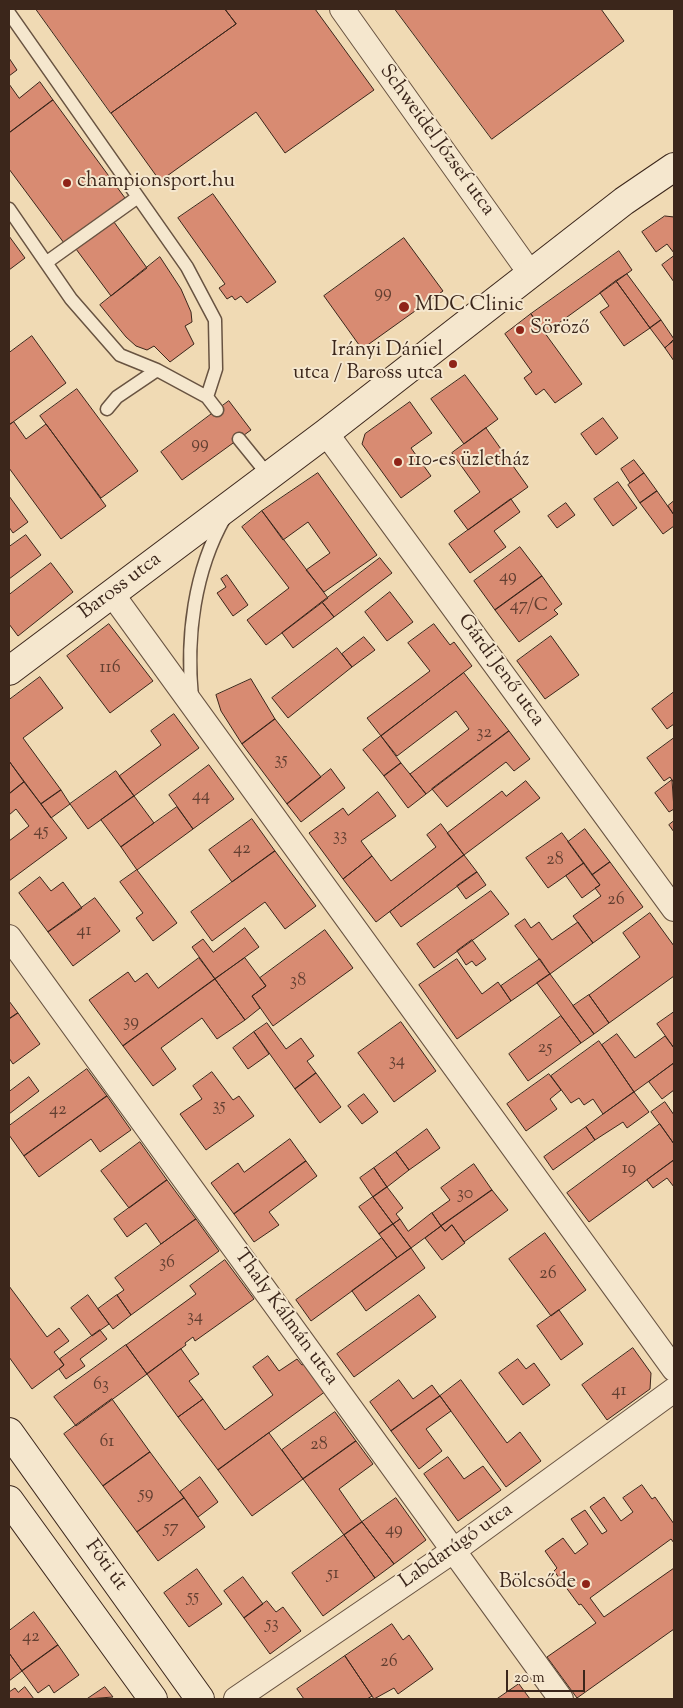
<!DOCTYPE html>
<html>
<head>
<meta charset="utf-8">
<style>
	body { margin:0 }
	#map { position:relative; width:683px; height:1708px; overflow:hidden; background:#f0dab4; font-family:"Sorts Mill Goudy",serif }
	canvas { display:block }
	.frame { position:absolute; inset:0; border:10px solid #3b261b; pointer-events:none }
	.scale { position:absolute; left:506px; top:1670px; width:79px; height:22px; box-sizing:border-box; border:2px solid #3b261b; border-top:0; padding-left:6px; font-size:15px; line-height:18px; white-space:nowrap; color:#3b261b; -webkit-text-stroke:4px #f5e7ce; paint-order:stroke }
</style>
</head>
<body>
<div id="map">
<canvas width="683" height="1708"></canvas>
<div class="frame"></div>
<div class="scale">20 m</div>
</div>
<script>
const ctx = document.querySelector('canvas').getContext('2d');
ctx.lineJoin = 'round';
function fillPath(path, color) { ctx.fillStyle = color; ctx.fill(path, 'evenodd'); }
function strokePath(path, color, width, dash) { ctx.strokeStyle = color; ctx.lineWidth = width; ctx.lineCap = dash ? 'butt' : 'round'; ctx.setLineDash(dash || []); ctx.stroke(path); }
function write(font, color, halo, rows, align = 'center') {
  ctx.font = font + ' "Sorts Mill Goudy",serif'; ctx.lineWidth = 4; ctx.setLineDash([]); ctx.textBaseline = 'middle'; ctx.strokeStyle = halo; ctx.fillStyle = color; for (const [text, x, y, turn = 0] of rows) {
    ctx.save(); ctx.translate(x, y); ctx.rotate((+turn || 0) * Math.PI / 180); ctx.textAlign = isNaN(turn) ? turn : align; if (halo) ctx.strokeText(text, 0, 0); ctx.fillText(text, 0, 0); ctx.restore();
  }
}
const building = new Path2D(`
	M36,9H225L236,24L111,113Z
	M225,9H315L374,90L285,153L256,112L160,181L111,113L236,24Z
	M395,9H601L624,41L492,139Z
	M9,58L17,70L9,76Z
	M40,82L53,100L9,133V84L19,98Z
	M53,100L125,198L64,243L9,169V133Z
	M213,194L276,282L247,303L241,296L235,300L232,296L227,299L219,288L225,284L178,218Z
	M665,216L674,217V253L667,244L656,252L642,232Z
	M114,222L147,268L111,296L76,249Z
	M9,236L25,258L9,270Z
	M404,238L443,291L362,349L324,296Z
	M619,251L632,270L545,333L531,314Z
	M674,256V282L662,265Z
	M160,257L181,289L191,312L192,322L185,326L194,344L170,362L154,346L147,350L136,346L126,337L100,305Z
	M627,274L661,320L650,328L616,281Z
	M616,281L650,328L624,346L600,312L609,306L600,293Z
	M531,314L582,384L555,403L544,389L536,395L524,378L532,372L505,334Z
	M661,320L674,339L665,348L650,328Z
	M32,336L66,383L9,425V353Z
	M674,341V361L665,348Z
	M465,375L498,419L464,444L431,399Z
	M77,389L138,471L101,498L40,416Z
	M229,401L251,430L182,480L161,452Z
	M410,402L432,433L411,448L431,476L401,498L362,444L365,434Z
	M603,418L618,438L596,455L581,434Z
	M14,422L26,439L46,424L106,506L61,539L9,468V425Z
	M486,428L528,487L468,530L454,511L480,492L452,453Z
	M634,460L644,473L630,483L621,469Z
	M318,473L377,555L324,592L306,570L330,553L308,522L283,540L262,511Z
	M644,473L657,491L640,503L628,485Z
	M618,482L637,508L613,526L594,499Z
	M657,491L674,515V526L663,534L640,503Z
	M9,496L28,522L13,533L9,527Z
	M511,499L520,512L494,531L506,547L470,573L449,544Z
	M674,501V515L668,506Z
	M566,503L575,515L557,528L548,516Z
	M262,511L328,598L266,645L247,620L289,588L242,527Z
	M26,535L41,555L9,579V547Z
	M520,547L542,576L495,610L474,581Z
	M380,558L392,573L334,617L322,602Z
	M51,563L73,592L18,636L9,624V595Z
	M227,575L248,605L233,616L217,593L226,587L221,579Z
	M542,576L562,604L554,610L558,614L519,642L495,610Z
	M390,592L413,622L387,641L365,612Z
	M322,602L334,617L293,648L282,633Z
	M109,624L153,681L110,713L67,656Z
	M434,624L450,645L454,642L472,666L381,736L367,718L430,671L408,643Z
	M551,636L579,675L545,699L517,661Z
	M364,637L375,650L352,667L342,654Z
	M337,648L352,667L288,718L272,698Z
	M464,673L509,731L426,794L410,774L469,729L456,711L397,756L381,736Z
	M40,677L63,708L23,738L61,790L41,804L9,761V700Z
	M251,679L275,719L242,744L221,711L216,695Z
	M674,692V724L667,729L652,709Z
	M174,714L199,748L134,796L119,776L161,745L151,731Z
	M275,719L321,777L287,804L242,744Z
	M509,731L530,759L514,771L506,762L447,807L432,789Z
	M381,736L401,763L384,776L363,750Z
	M674,738V783L670,777L664,781L647,758Z
	M9,761L24,782L9,794Z
	M401,763L426,794L408,808L384,776Z
	M209,765L234,799L193,829L169,795Z
	M331,769L345,788L301,822L287,804Z
	M116,771L134,796L88,829L70,804Z
	M672,780L674,809L669,812L655,793Z
	M526,781L540,798L464,855L447,833L502,791L506,796Z
	M24,782L67,838L9,881V841L29,826L16,809L9,815V794Z
	M61,790L70,804L51,818L41,804Z
	M378,792L396,816L361,841L372,856L343,879L309,833L343,808L348,815Z
	M134,796L154,823L121,847L101,820Z
	M177,807L193,829L137,870L121,847Z
	M252,819L275,851L232,882L209,850Z
	M674,821V832L669,825Z
	M441,824L464,855L376,922L343,879L372,856L391,881L436,847L427,835Z
	M585,829L610,862L592,875L568,842Z
	M562,833L584,863L548,888L526,858Z
	M275,851L316,906L285,929L265,902L212,941L191,912Z
	M464,855L477,872L401,927L390,912Z
	M610,862L643,907L593,943L573,916L601,896L595,888L600,885L592,875Z
	M584,863L600,885L582,898L566,876Z
	M137,870L177,923L153,941L136,918L143,913L120,882Z
	M477,872L486,885L466,899L457,886Z
	M40,877L51,891L63,882L82,908L48,932L19,893Z
	M491,891L509,914L434,968L417,944Z
	M95,898L120,931L73,966L48,932Z
	M650,913L674,946V976L609,1023L589,995L640,957L623,933Z
	M525,919L531,928L539,922L552,940L578,922L593,943L550,974L515,926Z
	M245,928L259,947L215,979L192,947L203,939L213,952Z
	M325,930L353,968L273,1026L252,996L266,986L260,978Z
	M472,940L486,959L476,966L472,961L466,965L457,951Z
	M199,958L215,979L123,1046L89,1000L128,972L135,982L147,973L158,988Z
	M245,958L266,986L252,996L260,1008L245,1020L215,979Z
	M457,959L482,994L498,982L511,1001L457,1039L419,985Z
	M540,959L550,974L511,1001L501,986Z
	M550,974L594,1034L581,1043L537,983Z
	M215,979L245,1020L217,1039L202,1018L161,1048L176,1069L153,1086L123,1046Z
	M589,995L609,1023L594,1034L573,1006Z
	M9,1001L18,1013L9,1019Z
	M674,1012V1048L657,1024Z
	M18,1013L40,1044L13,1064L9,1058V1019Z
	M561,1016L581,1043L528,1081L509,1054Z
	M401,1022L436,1071L394,1102L358,1053Z
	M267,1023L286,1049L301,1038L314,1056L307,1061L316,1073L295,1089L254,1032Z
	M254,1032L269,1054L248,1069L233,1048Z
	M617,1034L635,1058L665,1036L674,1048V1063L634,1092L602,1045Z
	M599,1041L634,1092L603,1114L593,1099L584,1105L579,1098L571,1103L551,1076Z
	M674,1063V1090L662,1099L649,1082Z
	M87,1069L107,1096L24,1156L9,1135V1126Z
	M212,1072L233,1100L239,1096L254,1116L206,1150L180,1114L202,1099L193,1086Z
	M316,1073L341,1107L320,1123L295,1089Z
	M549,1074L561,1090L550,1099L557,1109L526,1131L507,1104Z
	M29,1077L39,1091L9,1114V1092Z
	M634,1092L649,1112L627,1128L623,1122L595,1140L586,1127Z
	M364,1094L378,1112L362,1124L348,1106Z
	M107,1096L131,1130L100,1152L91,1139L39,1177L24,1156Z
	M665,1102L674,1115V1144L651,1112Z
	M660,1124L674,1144V1160L589,1222L567,1193Z
	M586,1127L595,1140L553,1170L544,1157Z
	M427,1129L440,1148L409,1170L396,1152Z
	M290,1139L306,1161L234,1214L211,1183L238,1163L244,1172Z
	M140,1142L167,1180L129,1208L101,1171Z
	M396,1152L409,1170L387,1187L374,1168Z
	M674,1160V1187L667,1178L653,1188L647,1180Z
	M306,1161L317,1176L269,1212L279,1225L254,1242L234,1214Z
	M474,1164L492,1190L441,1226L432,1213L450,1200L441,1188Z
	M374,1168L387,1187L373,1197L360,1178Z
	M167,1180L196,1219L161,1244L146,1223L127,1237L114,1219Z
	M387,1187L403,1208L396,1214L400,1219L393,1224L373,1197Z
	M492,1190L508,1210L464,1242L452,1225L445,1231L441,1226Z
	M373,1197L393,1224L379,1234L359,1207Z
	M432,1213L441,1226L411,1248L393,1224L400,1219L408,1231Z
	M196,1219L219,1251L131,1315L117,1295L124,1290L115,1278Z
	M393,1224L411,1248L397,1258L379,1234Z
	M452,1225L465,1243L442,1260L425,1238L441,1226L445,1231Z
	M545,1233L586,1290L551,1316L509,1259Z
	M382,1238L397,1258L311,1321L296,1300Z
	M411,1248L425,1268L366,1311L352,1291Z
	M225,1260L254,1299L195,1341L193,1337L185,1343L186,1345L147,1374L126,1345L196,1294L190,1286Z
	M9,1286L47,1337L59,1328L69,1341L54,1352L64,1365L32,1389L9,1357Z
	M88,1295L109,1324L92,1336L71,1308Z
	M117,1295L131,1315L113,1329L98,1309Z
	M419,1295L436,1317L354,1377L337,1354Z
	M559,1310L583,1344L561,1360L537,1326Z
	M100,1330L107,1339L80,1359L85,1366L66,1379L59,1369L64,1365L60,1359Z
	M126,1345L147,1374L76,1426L54,1397Z
	M633,1348L651,1373L650,1389L607,1420L582,1385Z
	M181,1349L199,1374L189,1381L203,1399L178,1417L147,1374Z
	M268,1356L279,1371L297,1359L302,1365L306,1363L326,1391L218,1470L178,1417L203,1399L225,1430L273,1395L253,1367Z
	M518,1359L526,1369L534,1363L550,1385L523,1405L499,1373Z
	M399,1380L413,1399L432,1385L440,1396L391,1431L370,1402Z
	M461,1380L507,1443L520,1432L541,1461L506,1487L440,1396Z
	M440,1396L451,1411L426,1429L442,1451L419,1469L391,1431Z
	M112,1399L150,1452L103,1486L64,1434Z
	M335,1412L356,1441L303,1479L282,1450Z
	M269,1433L303,1479L252,1516L218,1470Z
	M356,1441L373,1464L339,1489L362,1522L344,1535L303,1479Z
	M150,1452L184,1498L137,1532L103,1486Z
	M448,1457L464,1479L483,1466L501,1490L458,1521L424,1474Z
	M200,1477L218,1502L198,1517L180,1492Z
	M642,1485L652,1499L655,1497L674,1524V1543L671,1539L590,1598L604,1617L674,1568V1629L577,1698L547,1657L596,1623L581,1604L579,1605L554,1571L557,1568L545,1551L563,1538L575,1554L588,1544L571,1519L585,1510L602,1534L607,1531L590,1507L604,1497L621,1521L633,1512L623,1498Z
	M184,1498L205,1527L158,1561L137,1532Z
	M396,1498L426,1540L394,1564L362,1522Z
	M362,1522L394,1564L375,1578L344,1535Z
	M344,1535L375,1578L323,1616L292,1573Z
	M197,1569L222,1604L189,1627L164,1593Z
	M243,1577L263,1604L244,1618L224,1591Z
	M267,1601L276,1612L283,1607L301,1631L270,1654L244,1618Z
	M34,1612L58,1645L22,1671L9,1653V1631Z
	M392,1624L403,1640L409,1635L433,1669L398,1694L394,1688L374,1699L345,1656Z
	M58,1645L79,1675L54,1693L49,1685L38,1693L22,1671Z
	M9,1653L22,1671L9,1681Z
	M345,1656L372,1696L367,1699H304L297,1689Z
	M519,1684L530,1699H497Z
	M25,1687L34,1699H9V1692L15,1688L18,1692Z
	M105,1687L113,1697L87,1699Z`);
fillPath(building, '#d88b72');
strokePath(building, '#3b261b', 1);
const lane = new Path2D(`
	M9,13L187,267L215,320L216,369L207,397L157,370L117,397L107,409
	M9,209L71,299L120,355L157,370
	M47,262L138,197
	M207,397L217,410
	M239,439L269,476
	M192,698C186,637 194,571 225,517`);
const street = new Path2D(`
	M342,9L530,273
	M326,433L674,909
	M112,594L674,1369
	M9,937L561,1699
	M236,1699L453,1551L674,1390`);
const secondary = new Path2D(`
	M9,671L326,433L624,201L674,167
	M9,1432L200,1699
	M9,1500L153,1699`);
strokePath(lane, '#685341', 15);
strokePath(street, '#685341', 26);
strokePath(secondary, '#3b261b', 30);
strokePath(lane, '#f5e7ce', 12);
strokePath(street, '#f5e7ce', 24);
strokePath(secondary, '#f5e7ce', 28);
for (const [x, y, r, color] of [
	[67,183,5,"#8f2418"],
	[404,307,6,"#8f2418"],
	[520,330,5,"#8f2418"],
	[453,364,5,"#8f2418"],
	[398,462,5,"#8f2418"],
	[586,1584,5,"#8f2418"]
]) { const dot = new Path2D(); dot.arc(x, y, r, 0, 2 * Math.PI); ctx.fillStyle = color; ctx.fill(dot); strokePath(dot, '#f5e7ce', 2); }
write('18px', '#623f31', null, [
	["99",383,294],
	["99",200,445],
	["49",508,578],
	["47/C",529,607],
	["116",110,669],
	["32",484,734],
	["35",281,761],
	["44",201,797],
	["45",41,832],
	["33",340,837],
	["42",242,850],
	["28",555,861],
	["26",616,901],
	["41",84,932],
	["38",298,982],
	["39",131,1023],
	["25",545,1049],
	["34",397,1062],
	["35",219,1107],
	["42",58,1111],
	["19",629,1170],
	["30",465,1195],
	["36",167,1264],
	["26",548,1275],
	["34",195,1318],
	["63",101,1386],
	["41",619,1392],
	["61",107,1443],
	["28",319,1446],
	["59",146,1495],
	["57",171,1529],
	["49",394,1531],
	["51",333,1575],
	["55",193,1598],
	["53",272,1625],
	["42",31,1638],
	["26",389,1663]
]);
write('20px', '#3b261b', '#f5e7ce', [
	["Schweidel József utca",436,141,54],
	["Baross utca",121,587,-37],
	["Gárdi Jenő utca",500,671,54],
	["Thaly Kálmán utca",285,1318,54],
	["Labdarúgó utca",457,1547,-35],
	["Fóti út",105,1566,54]
]);
write('20px', '#3b261b', '#f5e7ce', [
	["championsport.hu",77,183],
	["MDC Clinic",415,307],
	["Söröző",530,330],
	["Irányi Dániel",443,352,"right"],
	["utca / Baross utca",443,375,"right"],
	["110-es üzletház",408,462],
	["Bölcsőde",576,1584,"right"]
], 'left');
</script>
</body>
</html>
